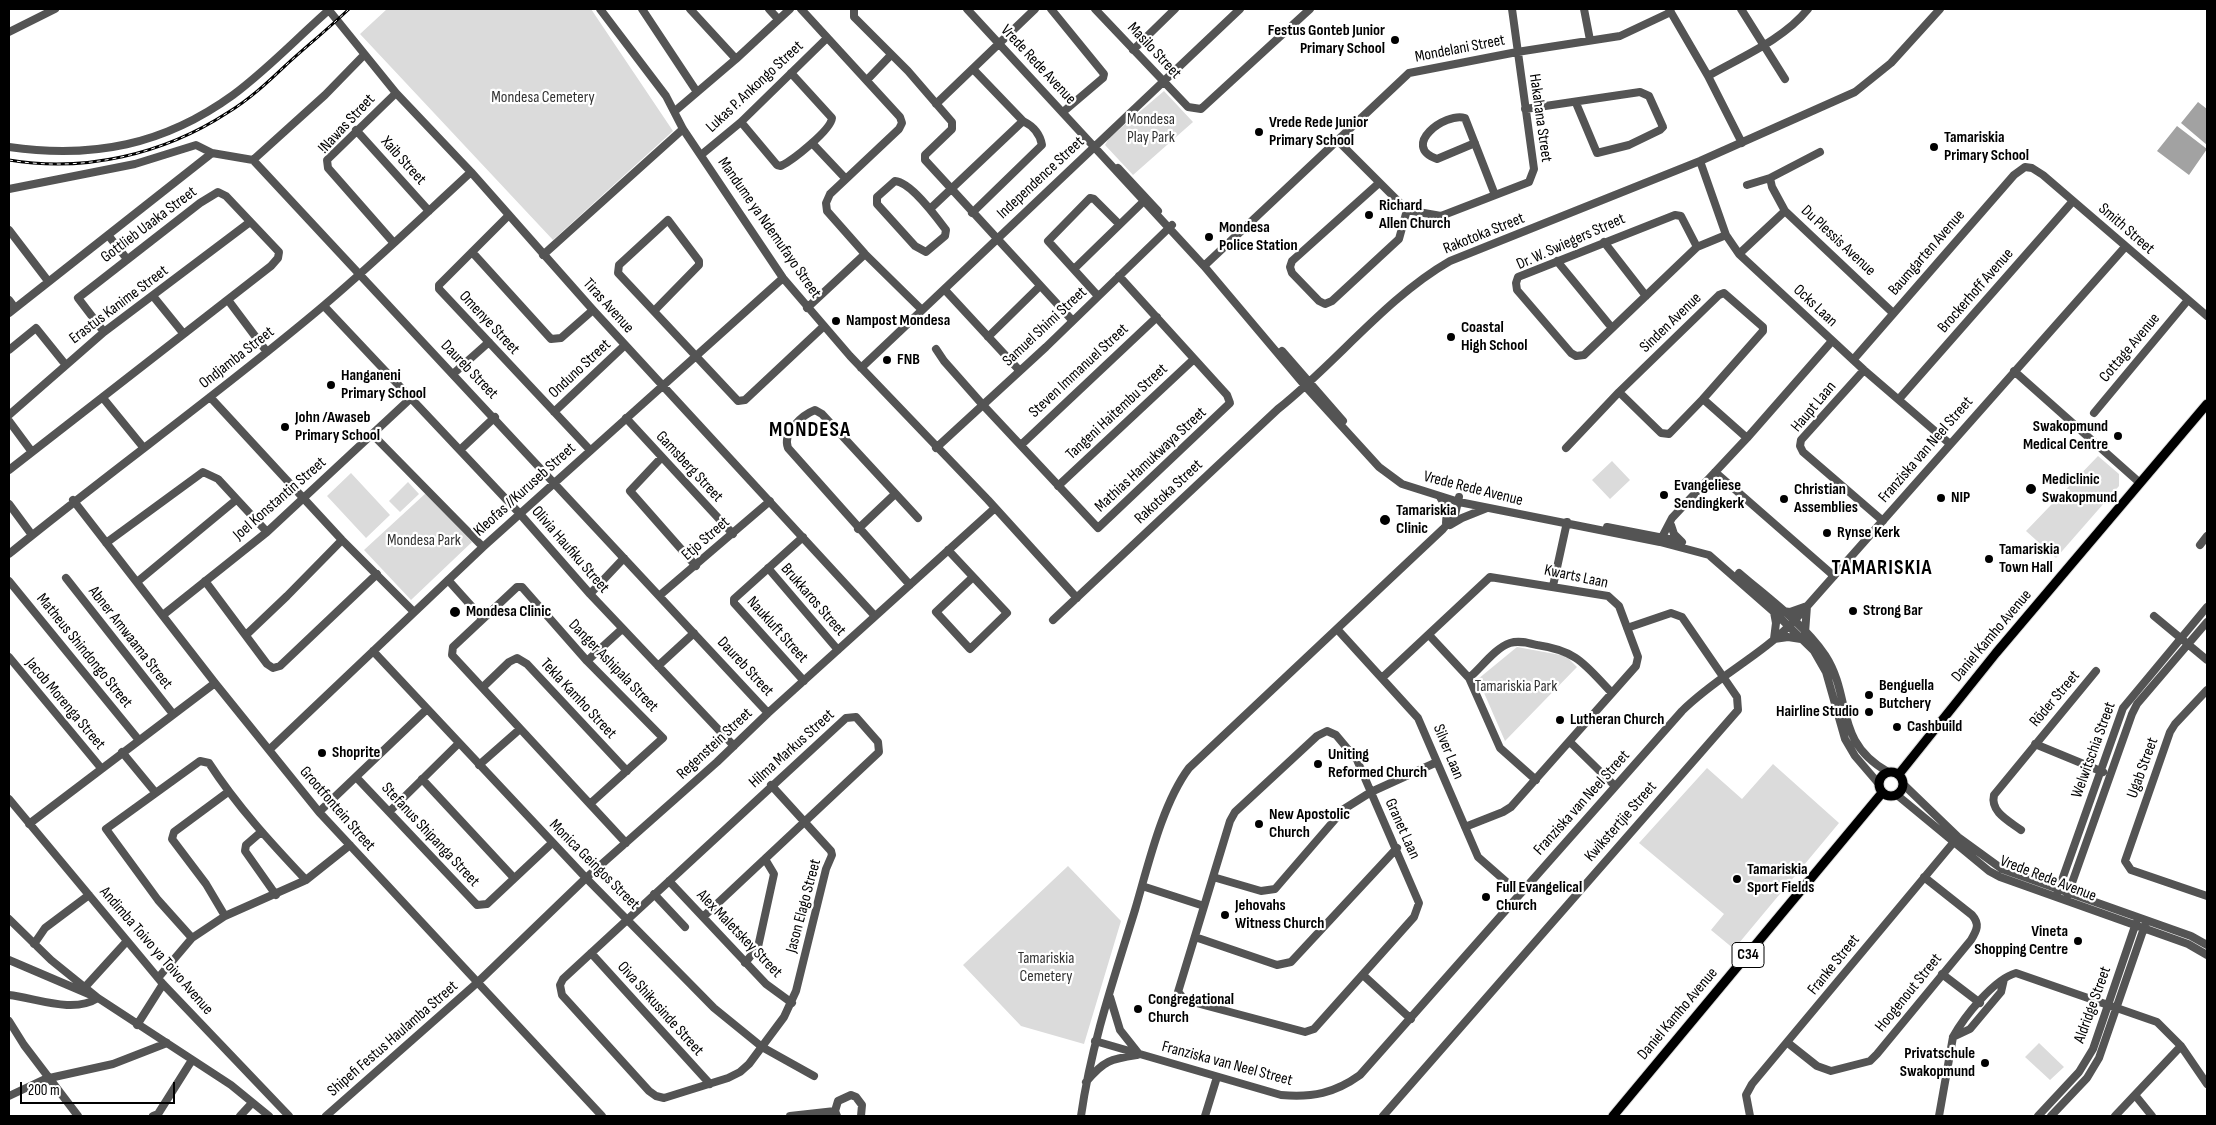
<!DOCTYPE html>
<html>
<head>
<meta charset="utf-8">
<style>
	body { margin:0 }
	#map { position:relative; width:2216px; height:1125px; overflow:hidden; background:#fff; font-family:"Sofia Sans Condensed",sans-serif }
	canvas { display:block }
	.frame { position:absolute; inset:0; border:10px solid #000; pointer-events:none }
	.scale { position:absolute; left:20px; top:1082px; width:155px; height:22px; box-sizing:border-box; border:2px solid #000; border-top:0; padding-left:6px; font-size:15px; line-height:18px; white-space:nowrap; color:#000; -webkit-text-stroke:4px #fff; paint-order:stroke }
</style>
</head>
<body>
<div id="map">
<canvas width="2216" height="1125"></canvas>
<div class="frame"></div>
<div class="scale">200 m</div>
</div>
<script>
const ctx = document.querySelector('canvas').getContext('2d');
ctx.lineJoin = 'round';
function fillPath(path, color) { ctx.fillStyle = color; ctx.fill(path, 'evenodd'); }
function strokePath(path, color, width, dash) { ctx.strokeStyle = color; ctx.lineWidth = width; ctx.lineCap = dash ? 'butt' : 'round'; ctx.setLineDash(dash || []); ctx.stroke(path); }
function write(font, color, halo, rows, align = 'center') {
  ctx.font = font + ' "Sofia Sans Condensed",sans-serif'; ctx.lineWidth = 4.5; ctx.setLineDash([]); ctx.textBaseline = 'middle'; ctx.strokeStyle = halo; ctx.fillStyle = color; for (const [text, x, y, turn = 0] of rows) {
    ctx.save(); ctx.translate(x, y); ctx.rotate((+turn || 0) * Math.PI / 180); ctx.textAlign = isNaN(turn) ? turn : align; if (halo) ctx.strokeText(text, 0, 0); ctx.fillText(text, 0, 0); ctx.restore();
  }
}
fillPath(new Path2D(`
	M387,9H591L673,131L553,240L360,34Z
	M1164,91L1193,122L1133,175L1105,145L1109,138Z
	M2098,456L2119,474V486L2056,558L2026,531Z
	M1612,461L1630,480L1610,499L1592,480Z
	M351,473L390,515L366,538L327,496Z
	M408,482L419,494L400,512L389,501Z
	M426,493L472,542L411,600L364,550Z
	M1517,647L1566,656L1577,667L1505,741L1478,679Z
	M1773,764L1839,823L1734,949L1711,930L1724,914L1639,843L1707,768L1742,799Z
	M1068,866L1121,921L1084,1044L1021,1026L963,965Z
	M2039,1043L2064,1067L2050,1080L2025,1057Z`), '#dbdbdb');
fillPath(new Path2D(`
	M2198,102L2207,109V145L2181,123Z
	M2177,126L2207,149L2189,175L2157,151Z`), '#a2a2a2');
const major = new Path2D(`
	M1879 784a12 12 0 1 1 24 0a12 12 0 1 1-24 0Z
	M1899,774L1996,653L2207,404
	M1613,1116L1882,793`);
strokePath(major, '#dbdbdb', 11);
strokePath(new Path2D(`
	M328,9L396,93L471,172L593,310L875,616
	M600,9L666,96L683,129L783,278L850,356L988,500L1077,598
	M642,9L697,92
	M690,9L736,59
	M769,9L778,19
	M801,9L900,117L902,123L899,129L830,194L826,203L827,211L865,254L921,309
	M854,9V17L908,71L952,122V129L925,155V160L1072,320
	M967,9L1204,266L1306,387L1379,467L1402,484L1459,502L1660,542L1709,555L1774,612L1814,651L1826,672L1845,739L1855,756L1879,784
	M1051,9L1104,74L1103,78L1063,112
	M1095,9L1188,107L1201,109L1310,9
	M1584,9L1590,40
	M1669,9L1708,76L1742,143
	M1741,9L1785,79
	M9,32L55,9
	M1133,50L1175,9
	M364,55L325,95L253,160L768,713
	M1708,76C1741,57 1783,40 1808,9
	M867,80L890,56
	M936,104L1035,9
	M1525,109L1640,92L1649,96L1663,127L1660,130L1629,145L1597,153L1576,103
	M675,111L736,59L790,9
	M741,122L777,165L781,166C793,160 831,130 832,118L791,73
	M356,130L429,211
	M1337,140L1407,210L1441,216L1529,182L1534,169L1512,9
	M812,143L845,178
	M1475,143L1437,159C1400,146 1445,112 1465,118L1495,195
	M9,147C93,159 164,145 233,95C268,69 298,37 330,9
	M1820,152L1770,178L1772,187L1785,211L1893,313
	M701,155L741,122L827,38
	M1700,161L1726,235L1739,254L1864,370L1950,444
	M1118,168L1158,211
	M895,181C911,182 937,218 946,230L945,236L926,252L915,246L877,204V197Z
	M1379,183L1292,261L1290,267L1292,273L1319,301L1325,304L1332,301L1399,239L1407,210
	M1747,185L1770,178
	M9,189L135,164L196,145L212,153L253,160
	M930,209L1023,121
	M972,213L1042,145C1040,133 1033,126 1023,121L973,69
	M509,215L439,285V289L590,450
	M9,230L48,281
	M108,235L127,259
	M393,242L328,168L327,160L396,93
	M1604,242L1646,296
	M1697,247L1681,216L1675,215L1518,277L1516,283L1517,290L1571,353L1576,356L1584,355L1697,247L1726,235
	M472,252L551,339L561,338L593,310
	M1739,254L1785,211
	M543,255L683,129
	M1557,261L1612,328
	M1204,266L1409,73L1517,52L1620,36L1671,12
	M1074,269L1145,200
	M945,290L1019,370
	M153,296L183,333
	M1098,296L1048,241L1090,198L1094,199L1119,224
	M9,300L15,308
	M228,300L267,352
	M324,306L520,514L590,594L734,746
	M807,308L865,254
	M654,311L699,265V261L668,220L619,265L618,273L738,401L745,400L824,326
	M9,313L212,153
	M988,337L1040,286
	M936,349L944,361L982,404L1098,528L1230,403L1227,395L1119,276
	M9,350L36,328L65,364
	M1282,351L1343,421
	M1853,360L2014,175L2025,167L2032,168L2043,175L2207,316
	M861,368L1240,9
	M1864,370L1801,440L1800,446L1803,452L1883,521
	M2014,371L2140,483
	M453,374L489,342
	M1619,392L1661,433L1669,434L1703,399
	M210,397L342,540L414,612
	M103,398L143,447
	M1899,399L2073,201
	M554,412L625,345
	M2094,413L2188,300
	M9,415L104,332L250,222
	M626,418L733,534
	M9,421L32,452
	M373,435L483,547
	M1021,445L1157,317
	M936,448L1046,347L1172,225
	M1566,448L1619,392L1719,295L1724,293L1763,327V331L1703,399L1747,438
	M460,450L495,417
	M662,457L630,491L696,566
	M9,470L271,266L278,258L279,252L226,196L218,192L200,203L78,298L104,332
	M1715,472L1834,576
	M1058,486L1194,359
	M1440,497L1447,508L1446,523
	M73,500L215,683L319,812L602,1116
	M9,504L32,535
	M1450,525L1462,518L1487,508
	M1671,525L1674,534L1682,542
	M1607,527L1679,541
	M858,529L895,494
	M803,537L734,599V603L804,681
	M1661,539L1672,518L1747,438L1832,341
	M106,543L203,472L218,479L267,532
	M2200,545L2207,536
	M948,550L1007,613L970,649L936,612L973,577
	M9,554C112,470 220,393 322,307C373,264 422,217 471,172
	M768,568L838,650
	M1739,573C1768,598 1803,623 1825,655C1853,698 1833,741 1888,772
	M66,578L173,714
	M448,580L483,619
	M9,581L138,739
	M205,581L267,664L273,668L280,666L377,574
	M137,582L236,500
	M910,585L788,448C782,433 802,415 815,410L822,414L918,518
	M1553,586L1567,522
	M590,594L624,558
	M659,596L770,501
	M1782,611L1790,612L1807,606L1805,633
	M1774,612L1776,623L1774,639L1788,637L1801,639
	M163,615L267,532L411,398
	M2154,616L2207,660
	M1053,620L1278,409C1336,363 1387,297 1450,261L1700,161L1855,92L1891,63L1940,9
	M1337,629L1418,718L1478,857L1519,893
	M246,635L287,596L342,540
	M1429,635L1469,678L1500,748L1536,780
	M373,651L586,878L714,1008L762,1047L814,1076
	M9,657L101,768
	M587,661L622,629
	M658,666L694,633
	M1383,677L1490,577L1608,596L1619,606L1638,657L1636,666L1511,807L1503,812L1465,827
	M1469,678C1481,668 1495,648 1510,643C1519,640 1529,643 1537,645C1578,651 1585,665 1612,693
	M483,687L509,662L517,658L527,664L627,771
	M2207,690L2175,724L2170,732L2125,861L2131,870L2207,896
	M1327,731L1336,735L1357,760L1419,903L1414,917L1314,1029L1305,1032L1185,1000L1178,992L1230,821L1235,812L1317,736Z
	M1570,742L1615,786
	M2035,744L2103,772
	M269,750L483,547L783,278
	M122,752L155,792
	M479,765L520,729
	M356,777L477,905L487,904L552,843
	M422,779L514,878
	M1904,785L1958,837L2002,869L2191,936L2207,945
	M1897,795L1989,871L2000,877L2188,944L2207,955
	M9,799L163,984L289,1116
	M591,803L663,738L587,661L522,587H517L453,647L452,655L626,843
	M319,812L427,709
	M389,812L458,744
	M29,824L215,683
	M2021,830C2009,821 1990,812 1994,795L2096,671
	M261,832L246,845L245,851L276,895
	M1213,877L1261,891L1275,889L1344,809L1371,792L1437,762
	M669,881L766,984L792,1003
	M1142,886L1204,906
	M654,894L685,927
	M2057,894L2123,708L2207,607
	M2067,897L2132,714L2137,704L2207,622
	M225,916L206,884L172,839L174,832L228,792
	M703,917L879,752L878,742L856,717L846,718L563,979L560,985L562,995L649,1091L656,1096L664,1098L728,1078L740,1072L749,1064L784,1017L796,991L826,869L832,855L831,851L771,785
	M9,919L51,960L98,998C73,1014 36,998 9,995
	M1195,937L1277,965L1291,962L1397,848
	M192,938L158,900L106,829L200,761L209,763C237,806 271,843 306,880
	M34,944L45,928L89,895
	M591,953L710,1084
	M9,960L98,998L231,1085L269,1116
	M745,963L758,947L774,874L765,859
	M1942,974L1980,1003
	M1363,975L1411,1019
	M158,978L192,938L225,916L306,880L350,845
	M86,986L127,941
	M1110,997L1120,1030L1139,1054
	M9,1021L24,1045L78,1116
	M137,1025L163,984
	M1953,1037L1970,1029L2001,992L2004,979
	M1095,1041L1281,1095C1312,1098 1335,1093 1360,1075L1682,711C1716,677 1761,656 1794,621L2125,247
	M1788,1043L1817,1066L1831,1071L1870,1061L1877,1054L1971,940C1977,930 1980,924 1972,915L1924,877
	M1086,1082C1104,1060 1111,1059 1137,1055
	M2135,1095L2152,1116
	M9,1096L45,1079L113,1064L167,1043
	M153,1116L158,1114L192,1060
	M240,1116L252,1103
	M326,1116L478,982L586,878L717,762L768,713L995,508
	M790,1116L835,1111
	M837,1116L835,1111L838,1101L851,1095L856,1097L862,1105L861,1116
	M1081,1116C1091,1045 1114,978 1135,910C1148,866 1162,804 1189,768L1443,529L1455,515L1459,497
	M1205,1116L1217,1077
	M1383,1116L1738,710L1737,697L1682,617L1671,613L1627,628
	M1750,1116L1746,1095L1752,1084L1958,837
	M1939,1116L1953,1037C1964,1017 1994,979 2016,973L2157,1022L2181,1046L2207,1084
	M2038,1116L2079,1072L2093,1049L2136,923
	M2051,1116L2087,1078L2099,1058L2145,925
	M2115,1116L2181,1046`), '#545454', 8);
strokePath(major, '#000', 9);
const rail = new Path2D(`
	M9,160C84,173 164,154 227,113C249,100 268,82 286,65C307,46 329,28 349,9`);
strokePath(rail, '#000', 3);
strokePath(rail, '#fff', 1, [4]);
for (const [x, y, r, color] of [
	[1395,40,5,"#000"],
	[1259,132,5,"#000"],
	[1934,147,5,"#000"],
	[1369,215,5,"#000"],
	[1209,237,5,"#000"],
	[836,321,5,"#000"],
	[1451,337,5,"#000"],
	[887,360,5,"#000"],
	[331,385,5,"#000"],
	[285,427,5,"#000"],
	[2118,436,5,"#000"],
	[2031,489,6,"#000"],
	[1664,495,5,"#000"],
	[1941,498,5,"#000"],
	[1784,499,5,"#000"],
	[1385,520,6,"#000"],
	[1827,533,5,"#000"],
	[1989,559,5,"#000"],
	[1853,611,5,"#000"],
	[455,612,6,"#000"],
	[1869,695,5,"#000"],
	[1869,712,5,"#000"],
	[1560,720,5,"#000"],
	[1897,727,5,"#000"],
	[322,753,5,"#000"],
	[1318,764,5,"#000"],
	[1259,824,5,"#000"],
	[1737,879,5,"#000"],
	[1486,897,5,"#000"],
	[1225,915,5,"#000"],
	[2078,941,5,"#000"],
	[1138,1009,5,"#000"],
	[1985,1063,5,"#000"]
]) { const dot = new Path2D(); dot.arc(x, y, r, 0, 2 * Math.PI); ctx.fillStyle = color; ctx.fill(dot); strokePath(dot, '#fff', 2); }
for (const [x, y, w] of [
	[1748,955,32]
]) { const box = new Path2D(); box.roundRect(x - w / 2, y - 12.5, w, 25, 4); ctx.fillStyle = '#fff'; ctx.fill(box); strokePath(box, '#000', 1); }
write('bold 15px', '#000', null, [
	["C34",1748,955]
]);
write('bold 16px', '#000', '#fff', [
	["Festus Gonteb Junior",1385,31,"right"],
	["Primary School",1385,49,"right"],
	["Vrede Rede Junior",1269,123],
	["Primary School",1269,141],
	["Tamariskia",1944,138],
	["Primary School",1944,156],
	["Richard",1379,206],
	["Allen Church",1379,224],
	["Mondesa",1219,228],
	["Police Station",1219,246],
	["Nampost Mondesa",846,321],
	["Coastal",1461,328],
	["High School",1461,346],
	["FNB",897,360],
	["Hanganeni",341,376],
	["Primary School",341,394],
	["John /Awaseb",295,418],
	["Primary School",295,436],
	["Swakopmund",2108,427,"right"],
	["Medical Centre",2108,445,"right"],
	["Mediclinic",2042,480],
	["Swakopmund",2042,498],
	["Evangeliese",1674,486],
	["Sendingkerk",1674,504],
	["Christian",1794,490],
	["Assemblies",1794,508],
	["NIP",1951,498],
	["Tamariskia",1396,511],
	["Clinic",1396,529],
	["Rynse Kerk",1837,533],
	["Tamariskia",1999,550],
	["Town Hall",1999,568],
	["Strong Bar",1863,611],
	["Mondesa Clinic",466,612],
	["Benguella",1879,686],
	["Butchery",1879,704],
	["Hairline Studio",1859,712,"right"],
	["Lutheran Church",1570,720],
	["Cashbuild",1907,727],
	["Shoprite",332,753],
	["Uniting",1328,755],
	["Reformed Church",1328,773],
	["New Apostolic",1269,815],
	["Church",1269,833],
	["Tamariskia",1747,870],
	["Sport Fields",1747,888],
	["Full Evangelical",1496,888],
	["Church",1496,906],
	["Jehovahs",1235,906],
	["Witness Church",1235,924],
	["Vineta",2068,932,"right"],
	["Shopping Centre",2068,950,"right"],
	["Congregational",1148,1000],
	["Church",1148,1018],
	["Privatschule",1975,1054,"right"],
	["Swakopmund",1975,1072,"right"]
], 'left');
write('16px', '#000', '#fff', [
	["Mondelani Street",1460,49,-11],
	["Masilo Street",1154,51,47],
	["Vrede Rede Avenue",1038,65,47],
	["Lukas P. Ankongo Street",755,87,-43],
	["Hakahana Street",1540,118,82],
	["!Nawas Street",347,124,-47],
	["Xaib Street",403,161,48],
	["Independence Street",1041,178,-43],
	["Gottlieb Uaaka Street",149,225,-37],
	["Mandume ya Ndemufayo Street",769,228,55],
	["Smith Street",2126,229,41],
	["Rakotoka Street",1484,234,-22],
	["Du Plessis Avenue",1838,241,43],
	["Dr. W. Swiegers Street",1571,242,-24],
	["Baumgarten Avenue",1927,253,-49],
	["Brockerhoff Avenue",1976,291,-49],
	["Erastus Kanime Street",119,305,-37],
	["Tiras Avenue",608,306,48],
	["Ocks Laan",1815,306,43],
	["Omenye Street",489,323,47],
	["Sinden Avenue",1671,323,-44],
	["Samuel Shimi Street",1045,327,-43],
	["Cottage Avenue",2130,348,-50],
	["Ondjamba Street",237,358,-38],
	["Onduno Street",580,369,-43],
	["Daureb Street",469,370,46],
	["Steven Immanuel Street",1079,371,-43],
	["Haupt Laan",1814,407,-50],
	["Tangeni Haitembu Street",1117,412,-43],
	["Franziska van Neel Street",1926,450,-49],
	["Mathias Hamukwaya Street",1151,460,-43],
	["Gamsberg Street",689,467,47],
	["Vrede Rede Avenue",1473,489,14],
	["Kleofas //Kuruseb Street",525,490,-42],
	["Rakotoka Street",1169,492,-43],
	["Joel Konstantin Street",280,499,-41],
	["Etjo Street",706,539,-41],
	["Olivia Haufiku Street",570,550,49],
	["Kwarts Laan",1576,577,12],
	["Brukkaros Street",813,600,49],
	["Naukluft Street",777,630,48],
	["Daniel Kamho Avenue",1992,636,-50],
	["Abner Amwaama Street",130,638,52],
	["Matheus Shindongo Street",84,651,51],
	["Danger Ashipala Street",613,666,46],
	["Daureb Street",745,667,47],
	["Tekla Kamho Street",578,699,47],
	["Röder Street",2055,699,-50],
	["Jacob Morenga Street",65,704,50],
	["Regenstein Street",715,744,-43],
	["Hilma Markus Street",792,749,-42],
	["Welwitschia Street",2094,750,-70],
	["Silver Laan",1448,752,68],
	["Ugab Street",2143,768,-70],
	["Franziska van Neel Street",1582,803,-48],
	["Grootfontein Street",337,809,49],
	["Kwikstertjie Street",1621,822,-49],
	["Granet Laan",1402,829,66],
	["Stefanus Shipanga Street",430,835,47],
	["Monica Geingos Street",594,865,45],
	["Vrede Rede Avenue",2048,879,21],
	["Jason Elago Street",804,906,-75],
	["Alex Maletskey Street",739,934,46],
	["Andimba Toivo ya Toivo Avenue",156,951,49],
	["Franke Street",1834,965,-51],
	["Hoogenout Street",1909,993,-51],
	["Aldridge Street",2093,1005,-70],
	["Oiva Shikusinde Street",660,1009,48],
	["Daniel Kamho Avenue",1678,1014,-50],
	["Shipefi Festus Haulamba Street",393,1039,-41],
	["Franziska van Neel Street",1227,1064,15]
]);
write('16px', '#323232', '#fff', [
	["Mondesa Cemetery",543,98],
	["Mondesa",1151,120],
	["Play Park",1151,138],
	["Mondesa Park",424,541],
	["Tamariskia Park",1516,687],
	["Tamariskia",1046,959],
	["Cemetery",1046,977]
]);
ctx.letterSpacing = '1px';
write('bold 21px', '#000', '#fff', [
	["MONDESA",810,431],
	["TAMARISKIA",1882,569]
]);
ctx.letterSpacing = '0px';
</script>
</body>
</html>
